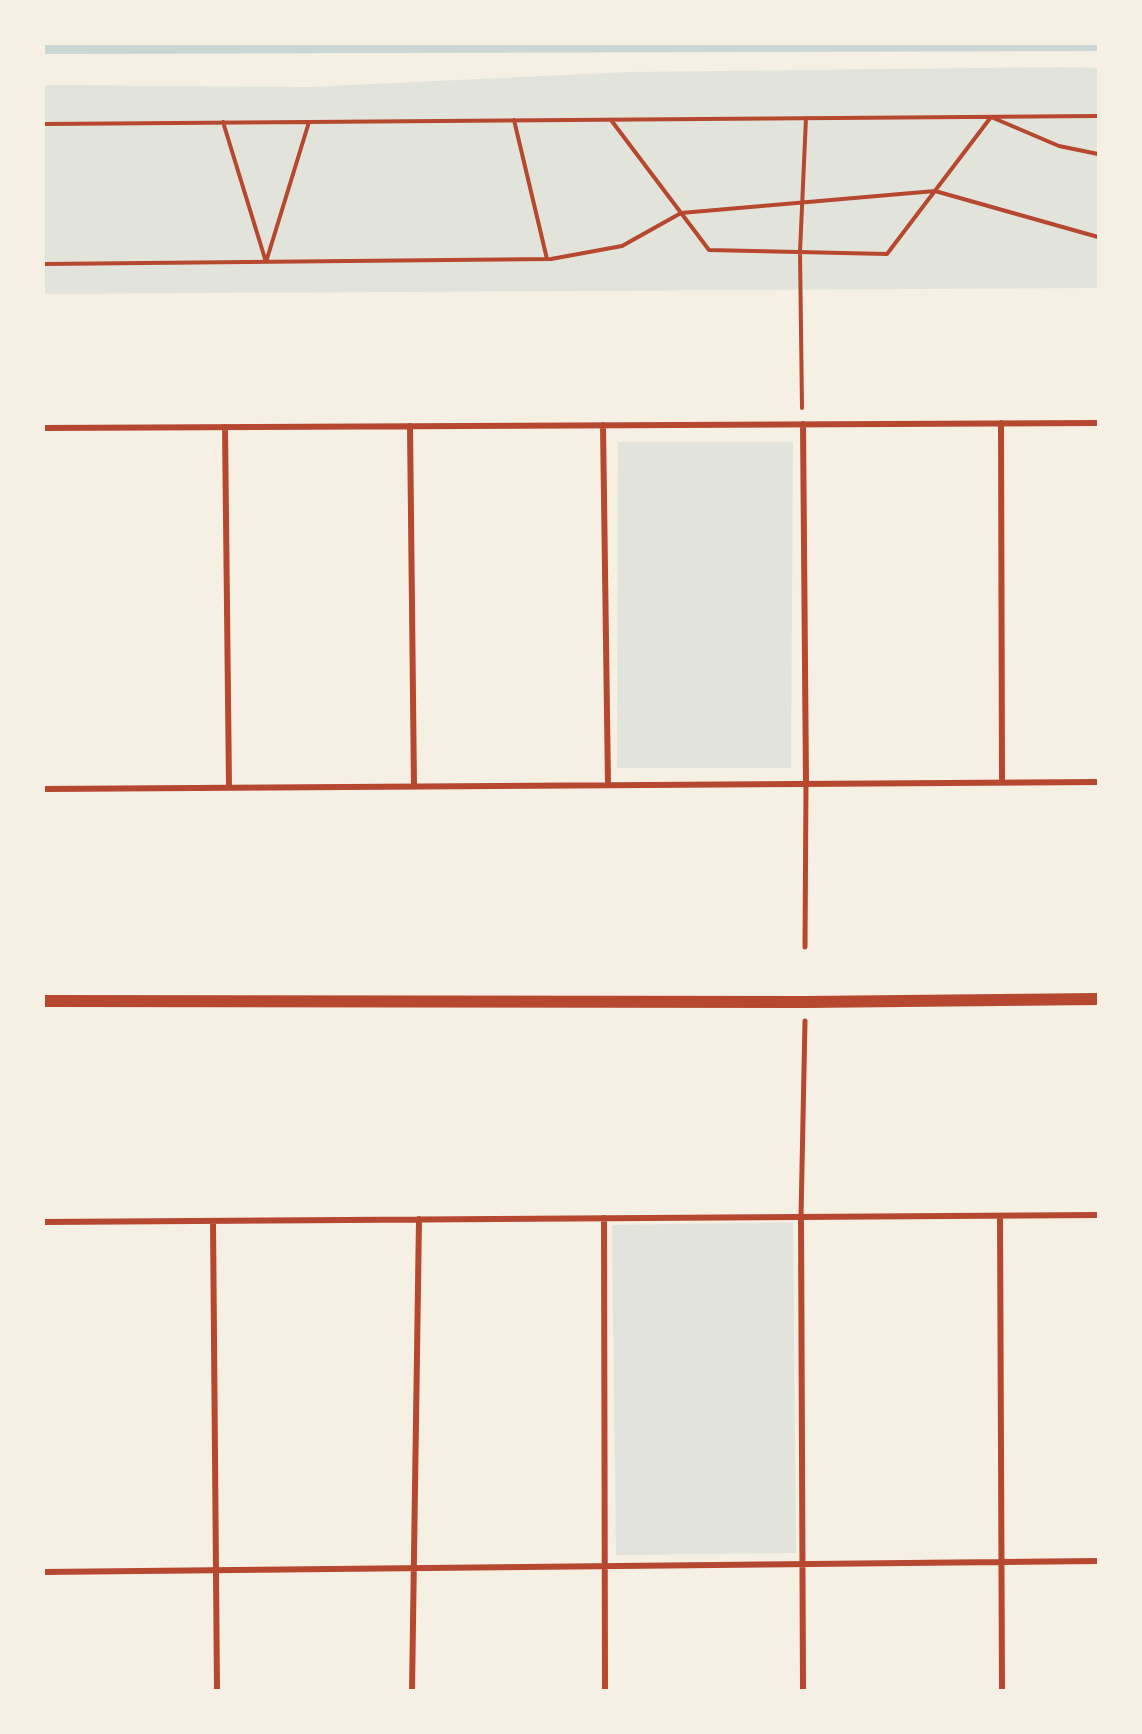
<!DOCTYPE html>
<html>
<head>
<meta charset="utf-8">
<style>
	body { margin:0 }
	#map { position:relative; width:1142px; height:1734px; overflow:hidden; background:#f6efe4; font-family:"Fira Sans Condensed",sans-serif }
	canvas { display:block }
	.frame { position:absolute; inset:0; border:45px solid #f6efe4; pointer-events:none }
</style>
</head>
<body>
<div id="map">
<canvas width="1142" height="1734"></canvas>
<div class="frame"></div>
</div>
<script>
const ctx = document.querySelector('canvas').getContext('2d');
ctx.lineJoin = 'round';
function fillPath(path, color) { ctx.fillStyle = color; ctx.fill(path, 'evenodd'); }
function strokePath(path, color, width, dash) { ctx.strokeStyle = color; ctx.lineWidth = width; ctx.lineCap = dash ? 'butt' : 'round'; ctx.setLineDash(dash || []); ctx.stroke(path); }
fillPath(new Path2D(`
	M1065,67L1098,68V288L44,294V85L308,87L629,72Z
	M618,442H793L791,768H617Z
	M793,1222L796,1553L616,1555L612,1225Z`), '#e2e4dc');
fillPath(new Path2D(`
	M44,44H1098V51L44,54Z`), '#c9d6d2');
strokePath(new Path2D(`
	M514,120L547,259
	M611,120L709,250L887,254L991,117L1059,146L1098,154
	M223,122L266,262L309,122
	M44,124L1098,116
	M44,264L551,259L622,246L681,213L935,191L1098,237
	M802,408L800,252L806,118`), '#b5482f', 4);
strokePath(new Path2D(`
	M805,947L806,784
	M801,1217L805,1021`), '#b5482f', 5);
strokePath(new Path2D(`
	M1001,423L1002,782
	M803,424L806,784
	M603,425L608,785
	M410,426L414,787
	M225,427L229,788
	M44,428L1098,423
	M44,789L1098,782
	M1000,1216L1002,1690
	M801,1217L803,1690
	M604,1218L605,1690
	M213,1221L217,1690
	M44,1222L1098,1215
	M44,1572L1098,1561
	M412,1690L419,1219`), '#b5482f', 6);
strokePath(new Path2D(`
	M44,1001L805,1002L1098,999`), '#b5482f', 12);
</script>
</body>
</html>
